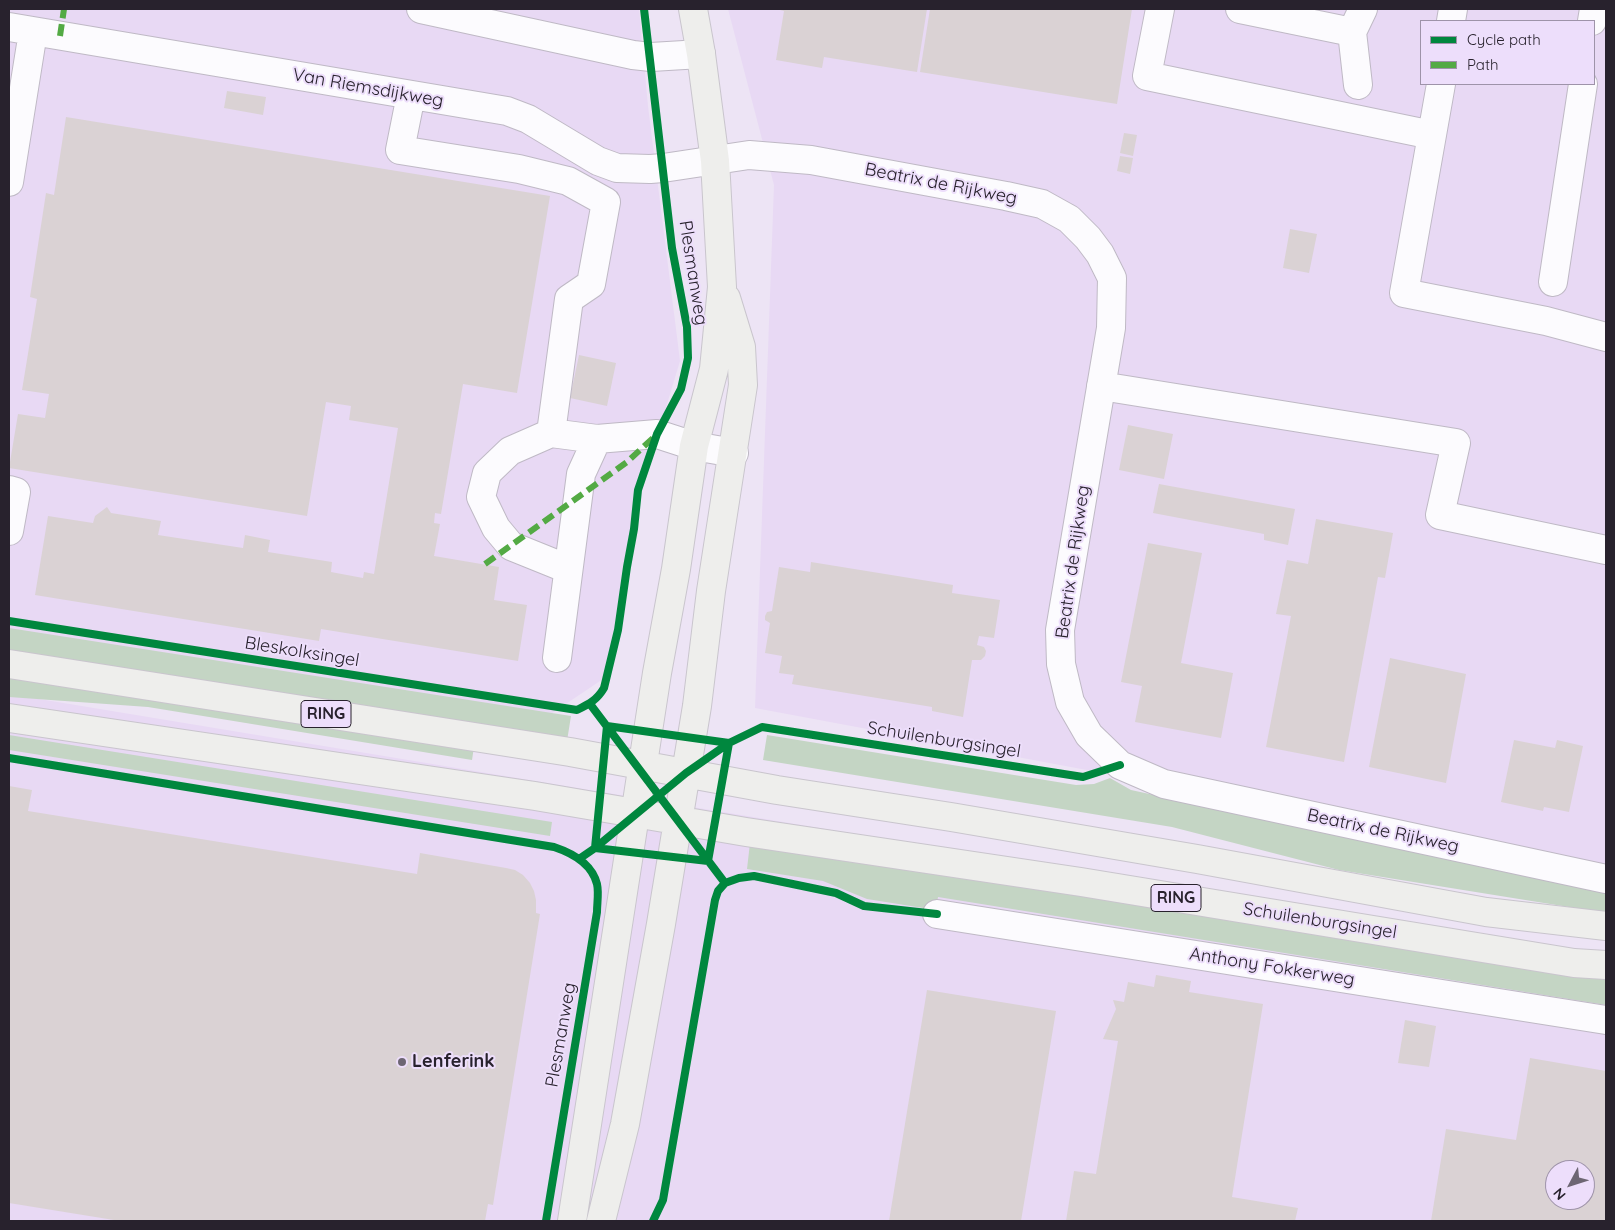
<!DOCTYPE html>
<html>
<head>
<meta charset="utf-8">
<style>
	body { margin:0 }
	#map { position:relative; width:1615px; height:1230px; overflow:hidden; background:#ede4f5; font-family:Quicksand,sans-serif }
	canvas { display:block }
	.frame { position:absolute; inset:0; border:10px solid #28222d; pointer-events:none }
	.legend { position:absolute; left:1420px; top:20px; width:175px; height:65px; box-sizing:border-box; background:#eddefb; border:1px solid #9e93a9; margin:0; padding:6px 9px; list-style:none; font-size:15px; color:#28222d }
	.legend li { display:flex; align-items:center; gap:10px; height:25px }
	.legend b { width:25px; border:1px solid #9e93a9 }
	.north { position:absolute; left:1545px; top:1160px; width:50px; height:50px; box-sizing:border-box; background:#eddefb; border:1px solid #9e93a9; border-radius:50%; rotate:230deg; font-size:14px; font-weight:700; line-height:20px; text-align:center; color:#28222d }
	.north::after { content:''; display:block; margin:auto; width:18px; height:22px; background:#6d6673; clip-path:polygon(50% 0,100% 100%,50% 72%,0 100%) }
</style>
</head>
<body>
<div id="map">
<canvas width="1615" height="1230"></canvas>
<div class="frame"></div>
<ul class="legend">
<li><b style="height:6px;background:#00873e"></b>Cycle path</li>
<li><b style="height:6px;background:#53aa44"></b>Path</li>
</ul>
<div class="north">N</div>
</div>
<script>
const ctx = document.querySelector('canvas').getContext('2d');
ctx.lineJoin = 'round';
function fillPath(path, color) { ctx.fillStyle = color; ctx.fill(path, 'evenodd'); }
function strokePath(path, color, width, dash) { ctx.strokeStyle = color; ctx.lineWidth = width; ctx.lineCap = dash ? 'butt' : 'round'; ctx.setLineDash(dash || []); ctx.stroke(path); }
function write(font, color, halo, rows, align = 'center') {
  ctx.font = font + ' Quicksand,sans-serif'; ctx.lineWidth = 4; ctx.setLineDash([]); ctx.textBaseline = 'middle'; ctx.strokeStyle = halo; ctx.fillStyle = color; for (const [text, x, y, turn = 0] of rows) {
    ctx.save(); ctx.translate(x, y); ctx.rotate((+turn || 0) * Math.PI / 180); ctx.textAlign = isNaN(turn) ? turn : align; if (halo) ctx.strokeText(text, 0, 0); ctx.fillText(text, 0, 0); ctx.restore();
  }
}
fillPath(new Path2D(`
	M9,9H639L648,106L680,361L642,487L609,675L539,722L9,642Z
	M728,9H1606V867L755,708L774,185ZM1421,21H1594V84H1421Z
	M9,694L1606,958V1221H9ZM1555,1170H1585V1200H1555Z`), '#e8d9f4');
fillPath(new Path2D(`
	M9,628L571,716L567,741L9,654Z
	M9,673L474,747L472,760L148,707L9,697Z
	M9,735L552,822L550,836L9,750Z
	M767,735L1076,785L1094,784L1110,778L1131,790L1606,893V913L1339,870L1172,827L763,760Z
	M750,843L1606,974V1005L938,897L936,910L867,899L823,881L747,869Z`), '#c4d5c4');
fillPath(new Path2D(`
	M776,9H927L917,72L824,57L822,68L776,60L784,11Z
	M930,9H1132L1117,104L920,72Z
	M227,91L266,97L263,115L224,108Z
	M66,117L550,196L517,393L463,384L441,514L435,513L434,523L440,524L434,556L499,567L494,600L527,605L518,661L321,629L319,641L35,595L48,516L93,523L95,516L107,507L111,513L161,521L158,535L243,548L245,535L270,540L268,552L332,562L331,572L363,578L364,572L374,574L398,428L349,420L351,406L326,402L307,516L9,468L18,414L45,418L49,394L22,390L37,299L30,297L46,193L54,195Z
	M1124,133L1137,135L1133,156L1120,153Z
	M1120,156L1133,158L1130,174L1117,171Z
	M1290,229L1317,234L1309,273L1283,268Z
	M579,355L616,363L607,406L570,398Z
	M1128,425L1173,434L1164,479L1119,470Z
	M1159,484L1295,509L1288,545L1264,540V534L1153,513Z
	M1316,519L1393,533L1385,578L1378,577L1344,762L1266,747L1291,616L1276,614L1287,560L1308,564Z
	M1148,543L1202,553L1181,663L1233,673L1221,738L1135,722L1142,686L1121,682Z
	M811,562L953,585L952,593L1000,600L994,638L979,636L977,645L984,647L986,651L985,656L981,660H972L963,717L932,711V707L792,684L794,675L779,673L782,656L765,653L770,623L765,620V616L767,612L772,611L779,567L810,572Z
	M1390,658L1466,674L1446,783L1369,767Z
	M1514,740L1555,748L1557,740L1583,746L1569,812L1544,807L1543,811L1501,802Z
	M9,786L32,790L28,811L417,874L420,853L506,868L515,870L523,875L530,883L534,891L536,900V913L540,914L493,1205L488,1204L485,1221H120L9,1203Z
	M1156,975L1191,981L1189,992L1263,1004L1232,1197L1298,1208L1295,1221H1066L1074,1171L1096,1174L1118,1041L1103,1039L1116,1009L1113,1000L1124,1002L1128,982L1154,987Z
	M927,990L1056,1011L1021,1221H889Z
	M1405,1020L1436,1026L1429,1067L1398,1063Z
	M1530,1058L1606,1071V1221H1431L1446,1129L1516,1140ZM1555,1170H1585V1200H1555Z`), '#dad2d4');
const minor = new Path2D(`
	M421,9L633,55L651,57L701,54
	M1160,9L1147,76L1432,135
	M1240,9L1352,32L1358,85
	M1451,21L1453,9
	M1592,21L1594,9
	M9,27L507,111L528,119L598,161L617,168L650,169L663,168L749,155L811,160L1006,196L1042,204L1069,219L1088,238L1100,254L1112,278L1111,328L1060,630L1061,664L1070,702L1089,735L1120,765L1164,784L1606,879
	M1352,32L1363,9
	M1441,84L1404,293L1546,321L1606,337
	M411,95L400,150L519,169L568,181L606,202L591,284L569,299L551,433
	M9,182L33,32
	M1553,282L1583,84
	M1101,386L1456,443L1440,515L1606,550
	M9,490L16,492L9,531
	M568,569L511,546L496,528L481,497L487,473L510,451L551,433L597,439L657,434L694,446L734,453
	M557,658L581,474L597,439
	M937,914L1606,1020`);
const major = new Path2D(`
	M9,664L570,752L777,790L951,817L1197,859L1486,912L1606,926
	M9,718L535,796L746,832L1081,882L1574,963L1606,965
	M572,1221L657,673L676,569L694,446L714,369L722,287L715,161L701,54L693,9
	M601,1221L625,1124L661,924L697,706L711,591L743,385L741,347L726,298`);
strokePath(minor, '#bfb9c5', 30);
strokePath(major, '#c9c5cd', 30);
strokePath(minor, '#fcfbfe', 28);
strokePath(major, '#eeeeec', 28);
strokePath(new Path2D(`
	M60,36L64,9
	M485,564L627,462L653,438`), '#53aa44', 6, [12, 6]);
strokePath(new Path2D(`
	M9,621L577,710C589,704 597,700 604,688L618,630L627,567L634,529L638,490L657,434L681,389L688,358L687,327L672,248L644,9
	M590,704L725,883
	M9,758L554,847C572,853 592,864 597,884C599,893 597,903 597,912L546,1221
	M595,848L708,861L729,743L607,726
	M595,848L607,726
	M579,859L595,848L686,773L729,743L762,727L1083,777L1120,765
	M725,883L739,878L754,876L836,893L864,906L937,914
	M653,1221L663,1200L715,900L718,891L725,883`), '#00873e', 8);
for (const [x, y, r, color] of [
	[402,1062,5,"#6d6673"]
]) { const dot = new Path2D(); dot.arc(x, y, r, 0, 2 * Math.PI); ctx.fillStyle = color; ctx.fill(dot); strokePath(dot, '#eddefb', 2); }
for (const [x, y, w] of [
	[326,714,50],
	[1176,898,50]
]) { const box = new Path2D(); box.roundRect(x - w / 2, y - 13.5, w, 27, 4); ctx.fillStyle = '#eddefb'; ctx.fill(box); strokePath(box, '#28222d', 1); }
write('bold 16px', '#28222d', null, [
	["RING",326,714],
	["RING",1176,898]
]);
write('18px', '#28222d', '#eddefb', [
	["Van Riemsdijkweg",368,88,10],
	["Beatrix de Rijkweg",941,184,11],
	["Plesmanweg",693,273,81],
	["Beatrix de Rijkweg",1073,562,-82],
	["Bleskolksingel",302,652,9],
	["Schuilenburgsingel",944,740,9],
	["Beatrix de Rijkweg",1383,831,12],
	["Schuilenburgsingel",1320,921,9],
	["Anthony Fokkerweg",1272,967,9],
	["Plesmanweg",561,1035,-80]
]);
write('bold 18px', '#28222d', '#eddefb', [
	["Lenferink",412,1062]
], 'left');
</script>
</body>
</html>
